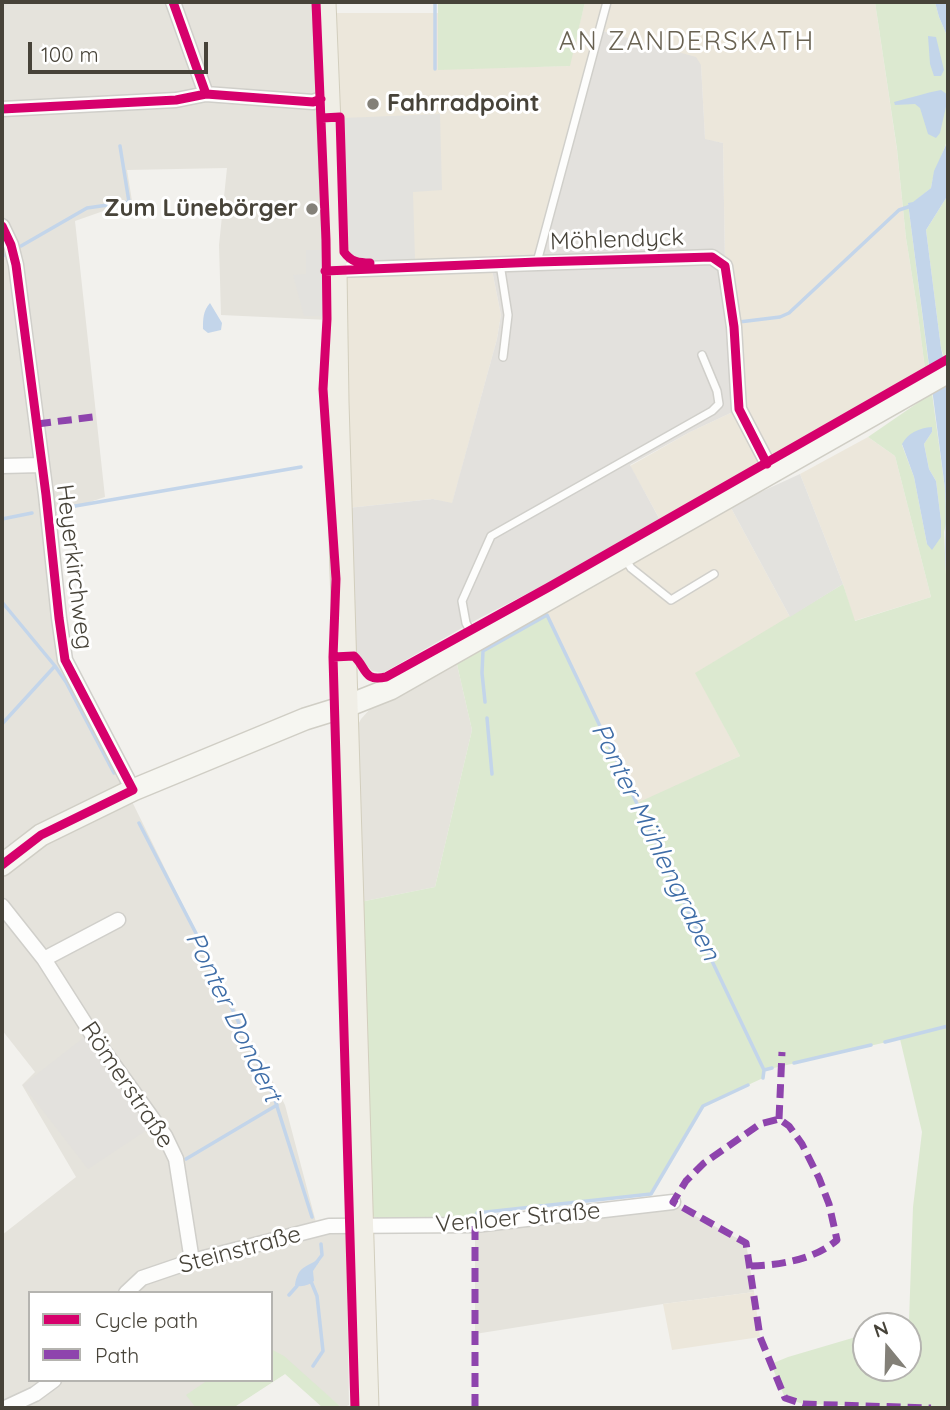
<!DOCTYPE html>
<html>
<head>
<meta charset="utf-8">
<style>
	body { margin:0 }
	#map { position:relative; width:950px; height:1410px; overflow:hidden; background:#f2f1ed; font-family:Quicksand,sans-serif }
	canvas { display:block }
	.frame { position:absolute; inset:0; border:4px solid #474339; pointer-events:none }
	.legend { position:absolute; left:28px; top:1291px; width:245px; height:91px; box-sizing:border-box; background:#fff; border:2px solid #b5b4b0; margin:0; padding:9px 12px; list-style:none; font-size:21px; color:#474339 }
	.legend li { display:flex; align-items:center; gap:14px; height:35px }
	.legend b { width:35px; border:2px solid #b5b4b0 }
	.north { position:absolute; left:852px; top:1312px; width:70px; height:70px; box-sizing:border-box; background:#fff; border:2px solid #b5b4b0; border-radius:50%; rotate:341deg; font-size:19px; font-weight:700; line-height:28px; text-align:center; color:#474339 }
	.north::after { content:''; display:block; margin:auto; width:24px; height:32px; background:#838078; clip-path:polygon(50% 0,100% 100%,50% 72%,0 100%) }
	.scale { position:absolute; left:28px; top:42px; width:180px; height:32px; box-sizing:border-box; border:4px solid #474339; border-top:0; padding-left:9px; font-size:21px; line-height:24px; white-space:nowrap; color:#474339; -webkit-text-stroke:5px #fff; paint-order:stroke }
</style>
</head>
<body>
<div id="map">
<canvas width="950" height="1410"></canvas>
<div class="frame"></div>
<ul class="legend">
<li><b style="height:9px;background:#d6006c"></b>Cycle path</li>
<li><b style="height:9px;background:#8e44ad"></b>Path</li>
</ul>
<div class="north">N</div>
<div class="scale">100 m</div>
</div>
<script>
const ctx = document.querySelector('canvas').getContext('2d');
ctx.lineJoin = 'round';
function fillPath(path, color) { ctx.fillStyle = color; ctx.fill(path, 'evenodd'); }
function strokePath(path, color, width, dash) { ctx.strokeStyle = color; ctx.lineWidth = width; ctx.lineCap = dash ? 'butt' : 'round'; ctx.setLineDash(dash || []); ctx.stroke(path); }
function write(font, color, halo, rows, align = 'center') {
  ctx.font = font + ' Quicksand,sans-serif'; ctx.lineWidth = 6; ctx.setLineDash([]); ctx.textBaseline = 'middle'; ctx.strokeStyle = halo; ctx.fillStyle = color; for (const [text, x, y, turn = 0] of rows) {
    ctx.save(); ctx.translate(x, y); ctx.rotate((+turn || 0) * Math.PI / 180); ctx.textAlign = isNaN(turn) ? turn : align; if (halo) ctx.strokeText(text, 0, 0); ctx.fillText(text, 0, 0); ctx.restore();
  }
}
fillPath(new Path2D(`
	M2,2H322L329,320L221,315L219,245L227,168L127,170L132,201L75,221L105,497L53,514L62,659L202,944L285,1105L318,1230L346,1229L349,1405L342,1408L294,1368L232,1408H2V1235L76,1177L22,1085L35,1072L2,1030ZM30,1293H271V1380H30Z
	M456,660L472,730L435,887L360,902L355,730L361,719L371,708Z
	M671,1203L746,1243L754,1292L663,1304L475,1334V1225Z`), '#e5e3dc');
fillPath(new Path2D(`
	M585,2H875L897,150L906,238L917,307L925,369L910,377L915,391L667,532L630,466L690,432L739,409L725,266L723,143L705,140L701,65L537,262L492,270L501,315L497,339L452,504L433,499L348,508L343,299L348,260L343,117L330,118L325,13H438V69L569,66Z
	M868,437L895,456L931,597L854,621L843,584L800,474Z
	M730,506L790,617L696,673L740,756L637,804L545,612Z
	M754,1292L760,1337L672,1350L663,1304Z`), '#ece7db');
fillPath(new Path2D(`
	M599,30L696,57L701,65L705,139L723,143L725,266L739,409L690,432L630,465L660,520L542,586L476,620L383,673L372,671L352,651L348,508L433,499L452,503L497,339L501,315L492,270L537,262Z
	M87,1035L150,1128L88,1169L23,1085Z`), '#e3e1dd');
fillPath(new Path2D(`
	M438,2H585L570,66L438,70Z
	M875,2H935L939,17L948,38V132C946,138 947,144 944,149C939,163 933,174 931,188L913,203H908L929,367L925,369L917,307L906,238L897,149Z
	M948,195V355L944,357L941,348L926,230Z
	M932,393L945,489L947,520L944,532L946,575L948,590V1408L803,1404L785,1398L771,1364L788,1357L866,1334V1368H908V1326H894L909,1321L913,1207L922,1132L900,1039L765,1070L763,1078L703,1106L651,1194L477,1213L476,1219L388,1221L374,1217L370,1210L360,902L435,887L472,730L456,660L545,612L637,803L740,756L695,673L843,584L855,621L931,597L895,456L868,437ZM932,432L924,444L929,469L936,481L941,521L927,544L914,477L902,445Z
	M271,1349L284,1356L342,1408H323L285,1374L233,1408H196L186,1395L208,1380H271Z`), '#dce9d0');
fillPath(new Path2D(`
	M440,114L442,190L413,192L415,260L350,261L343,118Z
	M306,250H323L325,316H304L293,275L306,274Z
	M800,474L843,584L790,617L730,506Z`), '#e3e2de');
fillPath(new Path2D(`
	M935,2H948V38L939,17Z
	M928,36L936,37L944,70L941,76H934L930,64Z
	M941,90L948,95V98L940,133L936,138L928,134L920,108L915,104L895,105L894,102C910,98 925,93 941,90Z
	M948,132V195L926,230L941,348L948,379V590C943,556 947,523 945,489L908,203L913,202L931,188L934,171L946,145V137Z
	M210,303L222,323L221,330L208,333L203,329C203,319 203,311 210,303Z
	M932,427V432L924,444L929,469L936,481L941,521V537L932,550L927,544L914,477L902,444C908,433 919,428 932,427Z
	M317,1260L319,1262L313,1271L314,1281C309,1285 301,1288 295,1285C298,1267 304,1268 317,1260Z`), '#c3d5ea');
strokePath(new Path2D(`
	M435,69V2
	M21,246L87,208L129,202L120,146
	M2,257L4,255
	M739,322L780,317L789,313L899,210L911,206
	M58,509L301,467
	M2,519L32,513
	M2,602L55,666L66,682L114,773
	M485,702L482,673L483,651L547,615L764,1070
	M487,718L492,774
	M2,724L55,666
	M139,823L200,941L274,1097L312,1217
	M885,1042L948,1026
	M794,1063L871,1045
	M763,1078L764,1070L772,1068
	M186,1159L277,1105
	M477,1213L651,1194L703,1106L748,1085
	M316,1263L322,1255L321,1244
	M310,1279L317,1296L323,1351L313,1366
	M289,1295L297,1286`), '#c3d5ea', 3.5);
const lane = new Path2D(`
	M537,262L607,2
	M500,264L508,315L503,357
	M624,557L631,568L671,600L714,574
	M475,640L466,623L462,601L491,536L712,411L719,404L717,391L702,355`);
const street = new Path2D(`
	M173,2L206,94
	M2,109L176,100L206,94L313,102L321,99H328
	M2,226L11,245L16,265L46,495L59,618L65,660L133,790
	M335,270L712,257L725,266L734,327L739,409L772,472
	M2,466L42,465
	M2,906L44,959L93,1036L165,1136L176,1159L192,1261
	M44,959L118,920
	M126,1293L142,1278L192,1261L329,1226L475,1225L673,1202
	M5,1408L35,1394L54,1380`);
const secondary = new Path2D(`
	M2,865L41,835L133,790L305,719L347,706L390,689L948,372`);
const primary = new Path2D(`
	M324,2L335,270L337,402L367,1408`);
strokePath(lane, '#d0cfca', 10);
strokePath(street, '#d0cfca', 17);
strokePath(secondary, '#d0cec5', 24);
strokePath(primary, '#d2cebd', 25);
strokePath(lane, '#fdfdfc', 7);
strokePath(street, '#fdfdfc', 14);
strokePath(secondary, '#f6f6f1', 21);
strokePath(primary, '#f0eee6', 23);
strokePath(new Path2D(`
	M37,424L93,417
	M779,1119L782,1052
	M751,1266C779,1265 814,1260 837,1240L829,1204L819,1178L802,1144L789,1126L779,1119L760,1124L704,1163L686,1181L673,1202L746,1243L760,1337L785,1398L803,1404L931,1408
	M475,1408V1225`), '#8e44ad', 7, [14, 7]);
strokePath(new Path2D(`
	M173,2L206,94
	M316,2L326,240L327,319L323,389L336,579L333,657L355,1408
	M2,109L176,100L206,94L313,102L321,99
	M322,118L340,117L344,252C351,262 359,263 370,263
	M2,226L11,245L16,265L46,495L59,618L65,660L133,790L41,835L2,865
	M325,271L537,262L712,257L725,266L734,327L739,409L767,464
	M333,657L354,656C367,668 363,682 386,677L549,587L948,359`), '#d6006c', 9);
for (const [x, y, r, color] of [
	[373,104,7,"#838078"],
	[312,209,7,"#838078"]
]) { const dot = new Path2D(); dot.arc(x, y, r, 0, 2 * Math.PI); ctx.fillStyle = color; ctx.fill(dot); strokePath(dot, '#fff', 2.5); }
write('bold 24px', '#474339', '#fff', [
	["Fahrradpoint",387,104],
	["Zum Lünebörger",298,209,"right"]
], 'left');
write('24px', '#474339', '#fff', [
	["Möhlendyck",617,240,-2],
	["Heyerkirchweg",74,567,83],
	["Römerstraße",127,1085,56],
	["Venloer Straße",518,1218,-5],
	["Steinstraße",240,1250,-15]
]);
ctx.letterSpacing = '2px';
write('26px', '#696252', '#fff', [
	["AN ZANDERSKATH",687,42]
]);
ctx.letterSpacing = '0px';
write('italic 26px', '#3e6da7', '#fff', [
	["Ponter Mühlengraben",655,842,64],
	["Ponter Dondert",233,1017,64]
]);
</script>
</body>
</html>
